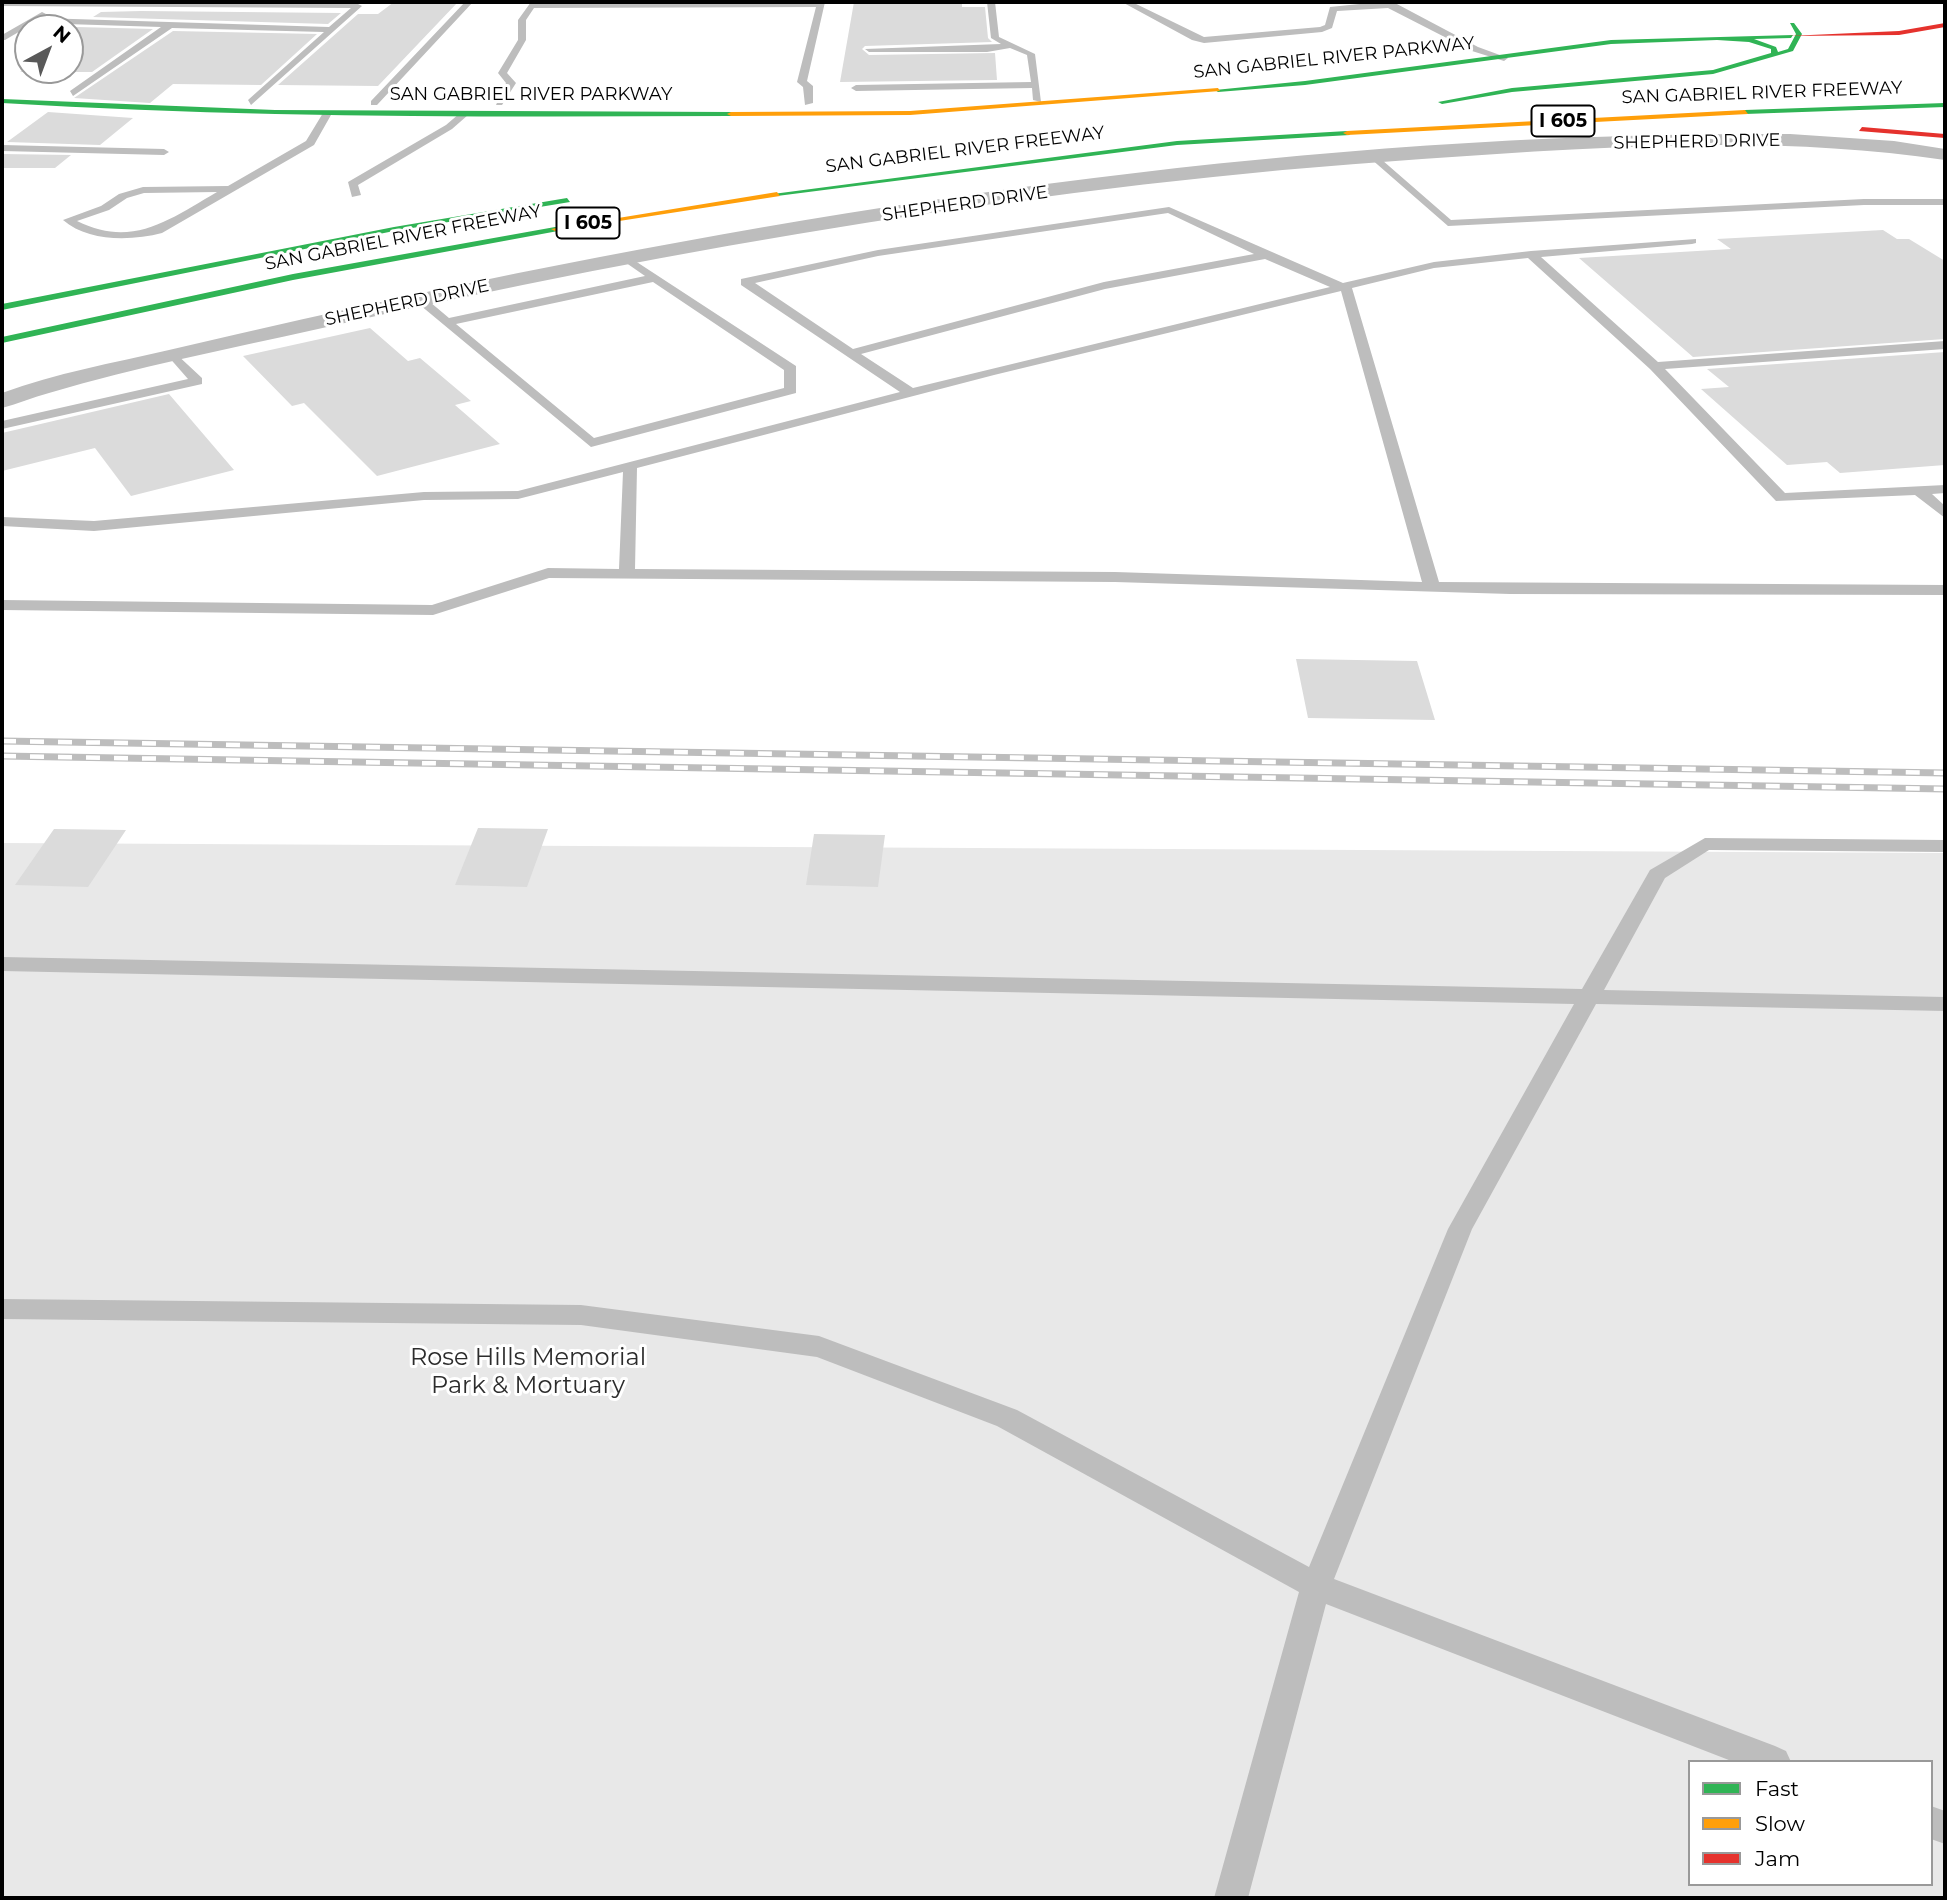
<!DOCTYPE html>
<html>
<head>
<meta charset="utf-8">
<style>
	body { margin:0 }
	#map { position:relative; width:1947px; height:1900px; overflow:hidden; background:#fff; font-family:Montserrat,sans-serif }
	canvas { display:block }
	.frame { position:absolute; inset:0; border:4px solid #000; pointer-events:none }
	.legend { position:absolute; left:1688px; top:1760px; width:245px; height:126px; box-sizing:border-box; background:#fff; border:2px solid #999; margin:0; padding:9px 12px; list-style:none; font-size:21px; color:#000 }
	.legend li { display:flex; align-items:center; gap:14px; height:35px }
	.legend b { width:35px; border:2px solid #999 }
	.north { position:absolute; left:14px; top:14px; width:70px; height:70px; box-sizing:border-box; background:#fff; border:2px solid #999; border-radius:50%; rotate:41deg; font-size:19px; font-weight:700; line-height:28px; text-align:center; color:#000 }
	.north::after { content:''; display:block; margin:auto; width:24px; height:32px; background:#595959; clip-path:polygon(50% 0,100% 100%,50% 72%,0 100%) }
</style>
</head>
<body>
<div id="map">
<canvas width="1947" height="1900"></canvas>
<div class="frame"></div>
<ul class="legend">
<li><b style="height:9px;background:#30b455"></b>Fast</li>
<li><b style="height:9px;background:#ff9f0a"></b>Slow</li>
<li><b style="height:9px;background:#e5322d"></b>Jam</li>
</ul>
<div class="north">N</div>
</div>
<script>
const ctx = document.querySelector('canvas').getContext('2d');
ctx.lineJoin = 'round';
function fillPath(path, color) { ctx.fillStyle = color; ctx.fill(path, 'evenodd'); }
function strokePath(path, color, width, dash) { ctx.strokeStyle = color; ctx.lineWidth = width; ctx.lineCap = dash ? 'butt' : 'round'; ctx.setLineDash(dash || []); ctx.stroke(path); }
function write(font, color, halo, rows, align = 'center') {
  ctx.font = font + ' Montserrat,sans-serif'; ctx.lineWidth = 6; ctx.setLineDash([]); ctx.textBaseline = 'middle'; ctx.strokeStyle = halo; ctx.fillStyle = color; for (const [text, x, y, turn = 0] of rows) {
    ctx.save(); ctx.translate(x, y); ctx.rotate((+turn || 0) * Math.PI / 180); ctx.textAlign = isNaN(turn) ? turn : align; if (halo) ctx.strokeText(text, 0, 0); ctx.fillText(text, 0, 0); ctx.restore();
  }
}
fillPath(new Path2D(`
	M2,843L1945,853V1898H2ZM1690,1762H1931V1884H1690Z`), '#e8e8e8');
fillPath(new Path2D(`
	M394,2H458L378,86L278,85L358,14H378Z
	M854,2H962V7H985L988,38L992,42L865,46L862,49L869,55L995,53L997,80L840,82Z
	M101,12L141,11L341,13L328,24L93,17Z
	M77,27L153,29L92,72H20L28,67V70H70V31Z
	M173,31L317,34L261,85L173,84L150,103L74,98Z
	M48,112L133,118L100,145L7,142Z
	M2,154L71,155L55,168H2Z
	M1883,230L1897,239H1909L1945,261V339L1693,357L1579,258L1731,249L1717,239Z
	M370,328L408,361L420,358L471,401L455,405L500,444L377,476L304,403L292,406L243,356Z
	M1945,352V465L1840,473L1827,462L1787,465L1701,389L1729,387L1707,369Z
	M169,394L234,470L131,496L95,448L2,471V433Z
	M1296,659L1417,661L1435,720L1308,718Z
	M478,828L548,829L527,887L455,885Z
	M54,829L126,830L88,887L15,885Z
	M814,834L885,835L878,887L806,885Z`), '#dbdbdb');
fillPath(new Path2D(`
	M2,2L358,4L362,6L251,105L248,100L324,32L172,28L73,96L70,91L161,27L34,23L5,40H2V35L42,12L46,14L41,18L329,27L351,8L2,6Z
	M465,2H473L377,105H371V101Z
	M531,2H825L807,81L813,86V103L805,105L803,87L797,82L816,7L534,8L526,20V40L507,73L516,83L502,105H496L506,83L498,73L518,40V20Z
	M987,2H995L999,37L1035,54L1041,102L1033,100L1032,88L856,91L851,88L856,85L1031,82L1027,55L1010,48L987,52H869L865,49L1001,44L991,38Z
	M1122,2H1132L1204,37L1320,27L1325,25L1330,7L1379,2L1395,3L1478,47L1508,58L1504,61L1472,51L1388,8L1337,11L1332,28L1322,32L1204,43L1192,40Z
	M323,113L331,115L314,145L162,233C131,241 88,242 63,220L101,206L119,194L143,187L228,186L306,141ZM217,192C170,219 133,249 77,221L109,210L127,198L144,193Z
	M460,113L468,115L452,129L358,185L361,195L352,197L348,182L446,125Z
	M2,145L164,149L169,152L164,155L2,151Z
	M1374,153L1451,220L1864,199H1945V205H1864L1448,226L1370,158Z
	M1169,207L1343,283L1434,262L1531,251L1696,239V243L1692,244L1541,257L1658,362L1945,341V349L1665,369L1785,493L1945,485V493L1932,494L1945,506V518L1915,495L1776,501L1650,369L1528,258L1434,268L1352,288L1439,582L1945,585V595L1510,594L1115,582L549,578L433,615L2,610V600L432,605L548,568L619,569L623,472L518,499L424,500L94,531L2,526V517L94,521L424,492L518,491L900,392L741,285V279L878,250ZM1168,213L1254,254L1104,282L853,349L755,283L878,256ZM1265,259L1330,287L913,388L861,354L1105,289ZM1341,291L1422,582L1115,572L635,569L637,468L994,375Z
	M626,255L796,366V393L591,447L414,300L424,297L449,318L645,276L622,260V256ZM653,282L784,370V388L594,438L456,324Z
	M173,351L202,378V384L2,429V421L188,379L167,355Z
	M1705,838L1945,840V852L1709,850L1665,878L1604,990L1945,997V1011L1596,1004L1472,1229L1334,1579L1775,1746L1786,1751L1791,1762H1734L1326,1604L1248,1898H1214L1299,1592L997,1426L817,1357L581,1325L2,1319V1299L581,1305L819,1336L1017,1410L1309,1567L1448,1229L1574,1004L2,971V957L1582,989L1650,870Z
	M1931,1806L1945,1811V1844L1931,1839Z`), '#bdbdbd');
fillPath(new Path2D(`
	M1790,134L1894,141L1945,149V160C1772,134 1596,147 1422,159C1050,184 681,247 318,329C228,349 137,367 49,393C33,397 18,404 2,408V393C56,373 113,363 169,350C258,329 347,309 436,290C878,197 1337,131 1790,134Z`), '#bdbdbd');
fillPath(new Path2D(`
	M1790,23H1794L1802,34L1793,51L1713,74L1512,92L1442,104L1438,102L1512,88L1713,70L1771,53V49L1749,42L1717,40L1611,44L1305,85L1218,92L1215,90L1305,81L1611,40L1793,35L1791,38L1754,39L1776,47L1778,52L1788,49L1796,34Z
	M2,99L275,110L731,112L735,114L731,116C488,117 245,118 2,103Z
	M1945,103V107L1745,114L1741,112L1745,110Z
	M1347,131L1350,135L1177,145L777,196L773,194L1177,141Z
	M567,198L570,202L394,231L2,310V304L394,227Z
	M555,227H558V231L293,280L2,343V337L293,274Z`), '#30b455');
fillPath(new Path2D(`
	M1218,88L1220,91L910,115L731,116L727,114L731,112L910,111Z
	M1745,110L1748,114L1347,135L1343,133L1347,131Z
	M777,192L780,196L555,231L551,229Z`), '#ff9f0a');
fillPath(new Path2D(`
	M1945,23V27L1899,35L1788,36L1899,31Z
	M1862,127L1945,134V138L1859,131Z`), '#e5322d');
const rail = new Path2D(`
	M2,741L1945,773
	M2,756L1945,789`);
strokePath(rail, '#bdbdbd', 7);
strokePath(rail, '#fff', 4.5, [14]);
write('18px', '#000', '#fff', [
	["SAN GABRIEL RIVER PARKWAY",1334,58,-6],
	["SAN GABRIEL RIVER FREEWAY",1762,93,-2],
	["SAN GABRIEL RIVER PARKWAY",531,95],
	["SHEPHERD DRIVE",1697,142,-1],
	["SAN GABRIEL RIVER FREEWAY",965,150,-7],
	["SHEPHERD DRIVE",965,204,-8],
	["SAN GABRIEL RIVER FREEWAY",403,238,-11],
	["SHEPHERD DRIVE",407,303,-12]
]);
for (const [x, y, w] of [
	[1563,121,63],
	[588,223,63]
]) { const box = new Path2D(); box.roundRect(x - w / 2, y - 15.5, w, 31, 5); ctx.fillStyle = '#fff'; ctx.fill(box); strokePath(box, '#000', 2); }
write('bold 19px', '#000', null, [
	["I 605",1563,121],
	["I 605",588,223]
]);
write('24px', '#2c2c2c', '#fff', [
	["Rose Hills Memorial",528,1358],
	["Park & Mortuary",528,1386]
]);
</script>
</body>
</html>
